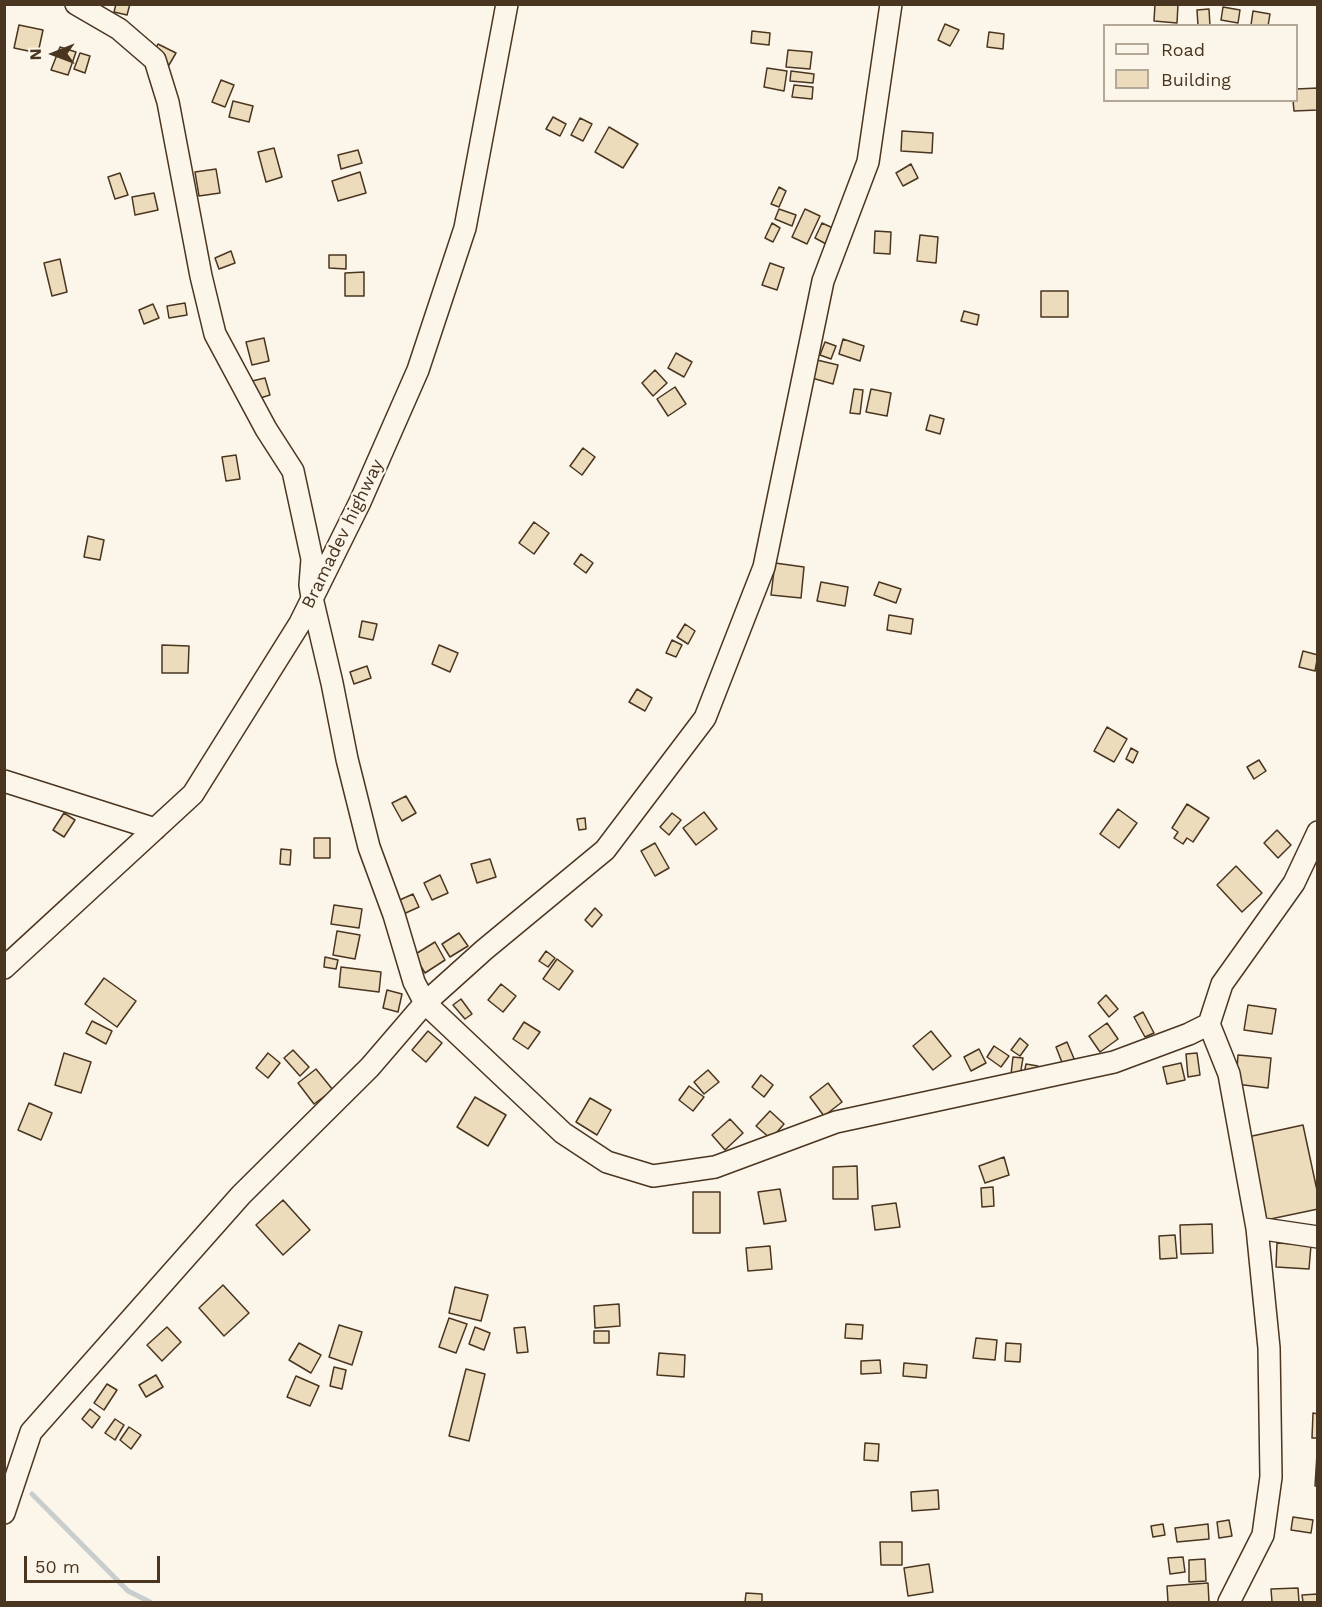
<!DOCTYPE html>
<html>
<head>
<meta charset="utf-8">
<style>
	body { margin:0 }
	#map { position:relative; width:1322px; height:1607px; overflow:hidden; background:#fbf6e9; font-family:"Work Sans",sans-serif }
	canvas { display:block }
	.frame { position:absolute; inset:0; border:6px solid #4a3520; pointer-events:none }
	.legend { position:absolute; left:1103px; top:24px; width:195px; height:78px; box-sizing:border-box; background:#fbf6e9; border:2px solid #b4a999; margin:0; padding:8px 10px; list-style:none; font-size:18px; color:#4a3520 }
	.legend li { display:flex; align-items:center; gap:12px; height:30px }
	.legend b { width:30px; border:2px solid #b4a999 }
	.north { position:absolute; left:24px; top:24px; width:60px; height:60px; -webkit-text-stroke:4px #fbf6e9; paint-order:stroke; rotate:269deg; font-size:16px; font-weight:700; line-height:24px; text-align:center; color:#4a3520 }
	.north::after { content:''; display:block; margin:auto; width:21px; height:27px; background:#4a3520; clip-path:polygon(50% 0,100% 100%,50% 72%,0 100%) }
	.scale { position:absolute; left:24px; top:1556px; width:136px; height:27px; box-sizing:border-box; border:3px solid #4a3520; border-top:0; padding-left:8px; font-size:18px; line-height:21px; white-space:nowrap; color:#4a3520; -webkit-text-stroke:4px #fbf6e9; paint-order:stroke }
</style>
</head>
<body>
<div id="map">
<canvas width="1322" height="1607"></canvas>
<div class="frame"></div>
<ul class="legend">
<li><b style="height:8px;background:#fbf6e9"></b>Road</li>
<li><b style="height:16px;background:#ecdcbc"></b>Building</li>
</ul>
<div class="north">N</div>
<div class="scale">50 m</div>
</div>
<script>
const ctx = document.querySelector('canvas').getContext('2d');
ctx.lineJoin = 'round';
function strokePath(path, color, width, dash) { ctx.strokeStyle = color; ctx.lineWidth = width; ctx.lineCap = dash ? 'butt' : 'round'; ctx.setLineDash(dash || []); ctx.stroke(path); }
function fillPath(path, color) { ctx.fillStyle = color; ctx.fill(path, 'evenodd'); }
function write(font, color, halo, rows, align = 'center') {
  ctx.font = font + ' "Work Sans",sans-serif'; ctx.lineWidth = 4.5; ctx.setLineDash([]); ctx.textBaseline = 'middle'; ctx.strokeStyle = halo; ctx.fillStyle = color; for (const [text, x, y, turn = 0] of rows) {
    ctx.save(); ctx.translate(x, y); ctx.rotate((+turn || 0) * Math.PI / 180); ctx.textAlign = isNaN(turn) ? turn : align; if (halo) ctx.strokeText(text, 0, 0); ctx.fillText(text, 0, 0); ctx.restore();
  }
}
strokePath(new Path2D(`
	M4,1468L7,1471
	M32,1494L128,1591L150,1602`), '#c9cecd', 5);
const building = new Path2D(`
	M116,4H130L127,15L114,12Z
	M1155,4H1178L1177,23L1154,21Z
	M1223,7L1240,10L1238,23L1221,20Z
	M1209,9L1210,26H1198L1197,10Z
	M1253,11L1270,14L1268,26L1251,25Z
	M945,24L959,30L950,46L938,40Z
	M19,25L43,30L38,53L14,48Z
	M752,31L770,33L769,45L751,43Z
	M989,32L1004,34L1003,49L987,47Z
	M158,44L176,53L169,65L152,56Z
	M60,47L76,52L68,75L51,70Z
	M788,50L812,52L810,69L786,67Z
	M80,53L90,56L85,73L74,69Z
	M767,68L787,71L784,91L764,87Z
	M791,71L814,74L813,83L790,81Z
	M221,80L234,85L225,107L212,102Z
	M794,85L813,87L812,99L792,97Z
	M1318,88V110L1294,111L1293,100H1296V89Z
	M233,101L253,106L249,122L229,117Z
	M553,117L566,124L560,136L546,129Z
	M580,118L592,124L583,141L571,135Z
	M609,127L638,144L623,168L595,152Z
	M902,131L933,133L932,153L901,151Z
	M274,148L282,177L266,182L258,152Z
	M358,150L362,163L341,169L338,155Z
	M911,164L918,178L903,186L896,173Z
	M216,169L220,193L199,196L195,172Z
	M360,172L366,193L338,201L332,181Z
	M120,173L128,195L115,199L108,177Z
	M779,187L786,191L779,207L771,204Z
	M154,193L158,210L135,215L132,197Z
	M779,209L796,215L792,226L775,219Z
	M805,209L820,216L807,244L792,237Z
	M772,223L780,228L773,242L765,238Z
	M822,223L835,229L828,245L815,238Z
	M875,231L891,232L890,254L874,253Z
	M920,235L938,237L936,263L917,261Z
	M231,251L235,263L219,269L215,258Z
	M329,255H346V269L329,268Z
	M60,259L67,292L52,296L44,263Z
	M770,263L784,268L777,290L762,285Z
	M364,272V296H345V273Z
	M1041,291H1068V317H1041Z
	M185,303L187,315L169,318L167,306Z
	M153,304L159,318L144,324L139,310Z
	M964,311L979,315L977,325L961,321Z
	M264,338L269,361L252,365L246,342Z
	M843,339L864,346L860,361L839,354Z
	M825,342L836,346L831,359L820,355Z
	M676,353L692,362L684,377L668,368Z
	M817,360L838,365L833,384L812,378Z
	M655,370L667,383L653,396L642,383Z
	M265,378L270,395L257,399L252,381Z
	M675,387L686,404L668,416L657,399Z
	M854,389L863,390L860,414L850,413Z
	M871,389L891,393L887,416L866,412Z
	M930,415L944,419L940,434L926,430Z
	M583,448L595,457L582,475L570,466Z
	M236,455L240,479L226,481L222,457Z
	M534,522L549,533L534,554L519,543Z
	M88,536L104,540L100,560L84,557Z
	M581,554L593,563L586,573L574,564Z
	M775,563L804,567L801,598L771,595Z
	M821,582L848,587L845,606L817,601Z
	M879,582L901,589L896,603L874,595Z
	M889,615L913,619L911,634L887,630Z
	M362,621L377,624L373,640L359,637Z
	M685,624L695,631L688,644L677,637Z
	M672,640L682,645L676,657L666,653Z
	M162,645L189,646L188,673H162Z
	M439,645L458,653L450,672L432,664Z
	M1303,651L1318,655L1315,671L1299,667Z
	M367,666L371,678L354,684L350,672Z
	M637,689L652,698L645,711L629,702Z
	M1107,727L1127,739L1114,762L1094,751Z
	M1131,748L1138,752L1133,763L1126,759Z
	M1259,760L1266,771L1254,779L1247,767Z
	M406,796L416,813L402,821L392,803Z
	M1187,804L1209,818L1193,842L1187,838L1183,844L1174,838L1178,832L1172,828Z
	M1118,809L1137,823L1119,848L1100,834Z
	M704,812L717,829L696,845L683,828Z
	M64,813L75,820L64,837L53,830Z
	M672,813L681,820L669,835L660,827Z
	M585,818L586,829L579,830L577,819Z
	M1277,830L1291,845L1278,858L1264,843Z
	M314,838H330V858H314Z
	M655,843L669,868L655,876L641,851Z
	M281,849L291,850L290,865L280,864Z
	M490,859L496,877L477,883L471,864Z
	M1236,866L1262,893L1242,912L1217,885Z
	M440,875L448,893L432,900L424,883Z
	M413,894L419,907L399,916L393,903Z
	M334,905L362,909L359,928L331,924Z
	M595,908L602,915L592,927L585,920Z
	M337,931L360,935L355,959L333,955Z
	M459,933L468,946L450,957L442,944Z
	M435,942L445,960L425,973L414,955Z
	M546,951L555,958L548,967L539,961Z
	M325,957L338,960L336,969L324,967Z
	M557,959L573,971L559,990L543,979Z
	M341,967L381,972L379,992L339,987Z
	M104,978L136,1001L117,1027L85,1004Z
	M501,984L516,996L503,1012L488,1000Z
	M387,990L402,994L398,1012L383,1008Z
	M1106,995L1118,1009L1109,1017L1098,1003Z
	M461,999L472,1014L465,1019L453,1005Z
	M1248,1005L1276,1009L1272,1034L1244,1030Z
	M1143,1012L1154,1033L1145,1037L1134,1017Z
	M92,1021L112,1031L106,1044L86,1033Z
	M524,1022L540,1032L528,1049L513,1039Z
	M1107,1023L1118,1039L1100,1052L1089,1036Z
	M428,1031L442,1043L426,1062L412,1050Z
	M931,1031L951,1056L933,1070L913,1046Z
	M1020,1038L1028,1045L1020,1056L1011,1050Z
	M1067,1042L1075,1061L1063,1065L1056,1047Z
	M994,1046L1009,1056L1001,1067L987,1057Z
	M979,1049L986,1063L971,1071L964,1057Z
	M293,1050L309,1067L300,1076L284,1058Z
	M64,1053L91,1062L81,1093L55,1085Z
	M268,1053L280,1063L268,1078L256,1068Z
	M1197,1053L1200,1075L1188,1077L1186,1054Z
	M1238,1055L1271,1058L1268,1088L1236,1084Z
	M1013,1057L1023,1058L1020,1076L1011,1074Z
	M1181,1063L1185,1080L1167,1084L1163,1067Z
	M1026,1064L1038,1066L1036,1076L1024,1074Z
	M316,1069L333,1090L314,1104L298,1083Z
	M708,1070L719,1082L704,1094L694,1082Z
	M761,1075L773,1085L764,1097L752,1087Z
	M828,1083L842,1102L824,1116L810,1097Z
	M689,1086L704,1097L693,1111L679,1100Z
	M475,1097L506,1115L488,1146L457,1127Z
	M590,1098L611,1110L597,1135L576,1122Z
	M29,1103L52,1113L41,1140L18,1130Z
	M770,1111L784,1124L771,1139L756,1126Z
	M730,1119L743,1133L725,1150L712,1135Z
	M1303,1125L1318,1195V1209L1261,1221L1243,1138Z
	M1004,1157L1009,1175L985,1183L979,1166Z
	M857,1166L858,1199H833V1167Z
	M993,1187L994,1206L982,1207L981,1188Z
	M780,1189L786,1221L764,1224L758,1192Z
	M693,1192H720V1233H693Z
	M283,1200L310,1230L283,1255L256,1225Z
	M896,1203L900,1227L875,1230L872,1206Z
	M1212,1224L1213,1253L1181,1254L1180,1225Z
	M1175,1235L1177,1258L1160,1259L1159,1236Z
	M1277,1243L1311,1245L1309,1269L1276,1267Z
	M770,1246L772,1269L748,1271L746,1248Z
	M223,1285L249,1313L224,1336L199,1308Z
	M455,1287L488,1295L481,1321L449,1313Z
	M619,1304L620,1326L595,1328L594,1306Z
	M449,1318L467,1324L456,1353L439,1347Z
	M846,1324L863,1325L862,1339L845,1338Z
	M339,1325L362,1332L352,1365L329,1357Z
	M167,1327L181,1342L162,1361L147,1345Z
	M475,1327L490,1333L484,1350L469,1344Z
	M525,1327L528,1352L517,1353L514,1328Z
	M594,1331H609V1343H594Z
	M976,1338L997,1340L995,1360L973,1358Z
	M299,1343L321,1355L311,1373L289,1360Z
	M1006,1343L1021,1344L1020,1362L1005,1361Z
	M659,1353L685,1355L684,1377L657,1375Z
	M880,1360L881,1373L861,1374V1361Z
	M904,1363L927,1365L926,1378L903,1376Z
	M334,1367L346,1370L342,1389L330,1386Z
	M466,1369L485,1374L469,1441L449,1436Z
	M156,1375L163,1387L146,1397L139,1385Z
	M296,1376L319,1386L310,1406L287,1397Z
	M107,1384L117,1390L104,1410L94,1403Z
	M90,1409L100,1417L92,1428L82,1419Z
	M1313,1413L1318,1414V1438H1312Z
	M115,1419L124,1425L115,1440L105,1433Z
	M129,1427L141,1435L131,1449L120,1440Z
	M865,1443L879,1444L878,1461L864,1460Z
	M1317,1454H1318V1486H1315Z
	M938,1490L939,1509L912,1511L911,1492Z
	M1293,1517L1313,1520L1311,1533L1291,1530Z
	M1229,1520L1232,1536L1219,1538L1217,1522Z
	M1163,1524L1165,1535L1153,1537L1151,1526Z
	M1208,1524L1209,1539L1177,1542L1175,1528Z
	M880,1542H902V1565H881Z
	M1183,1557L1185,1572L1170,1574L1168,1558Z
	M1205,1559L1206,1581L1189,1582V1560Z
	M929,1564L933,1592L908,1596L904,1568Z
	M1208,1583L1209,1602H1168L1167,1586Z
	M1298,1588L1299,1602H1272L1271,1589Z
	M746,1593L762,1594V1602H745Z
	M1318,1594V1602H1303L1302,1595Z`);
fillPath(building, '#ecdcbc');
strokePath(building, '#4a3520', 1.5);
const minor = new Path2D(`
	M76,4L119,29L155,60L168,102L201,276L215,334L266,429L293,471L312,559L310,585L312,598L332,683L347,759L369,847L394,915L414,982L425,1003L563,1133L607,1162L653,1176L715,1167L836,1122L1114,1062L1189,1034L1209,1024L1229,1074L1257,1228L1269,1348L1271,1477L1263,1535L1229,1602
	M4,781L155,829
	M4,968L193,794L300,623L360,502L418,370L465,228L507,4
	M1209,1024L1222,984L1294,883L1318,832
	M1257,1228L1318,1237
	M4,1513L31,1432L241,1195L370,1067L425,1003L484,950L605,850L705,718L764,567L823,281L868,162L891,4`);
strokePath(minor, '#4a3520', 24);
strokePath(minor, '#fbf6e9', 21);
write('18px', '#4a3520', '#fbf6e9', [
	["Bramadev highway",343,534,-64]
]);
</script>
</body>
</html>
